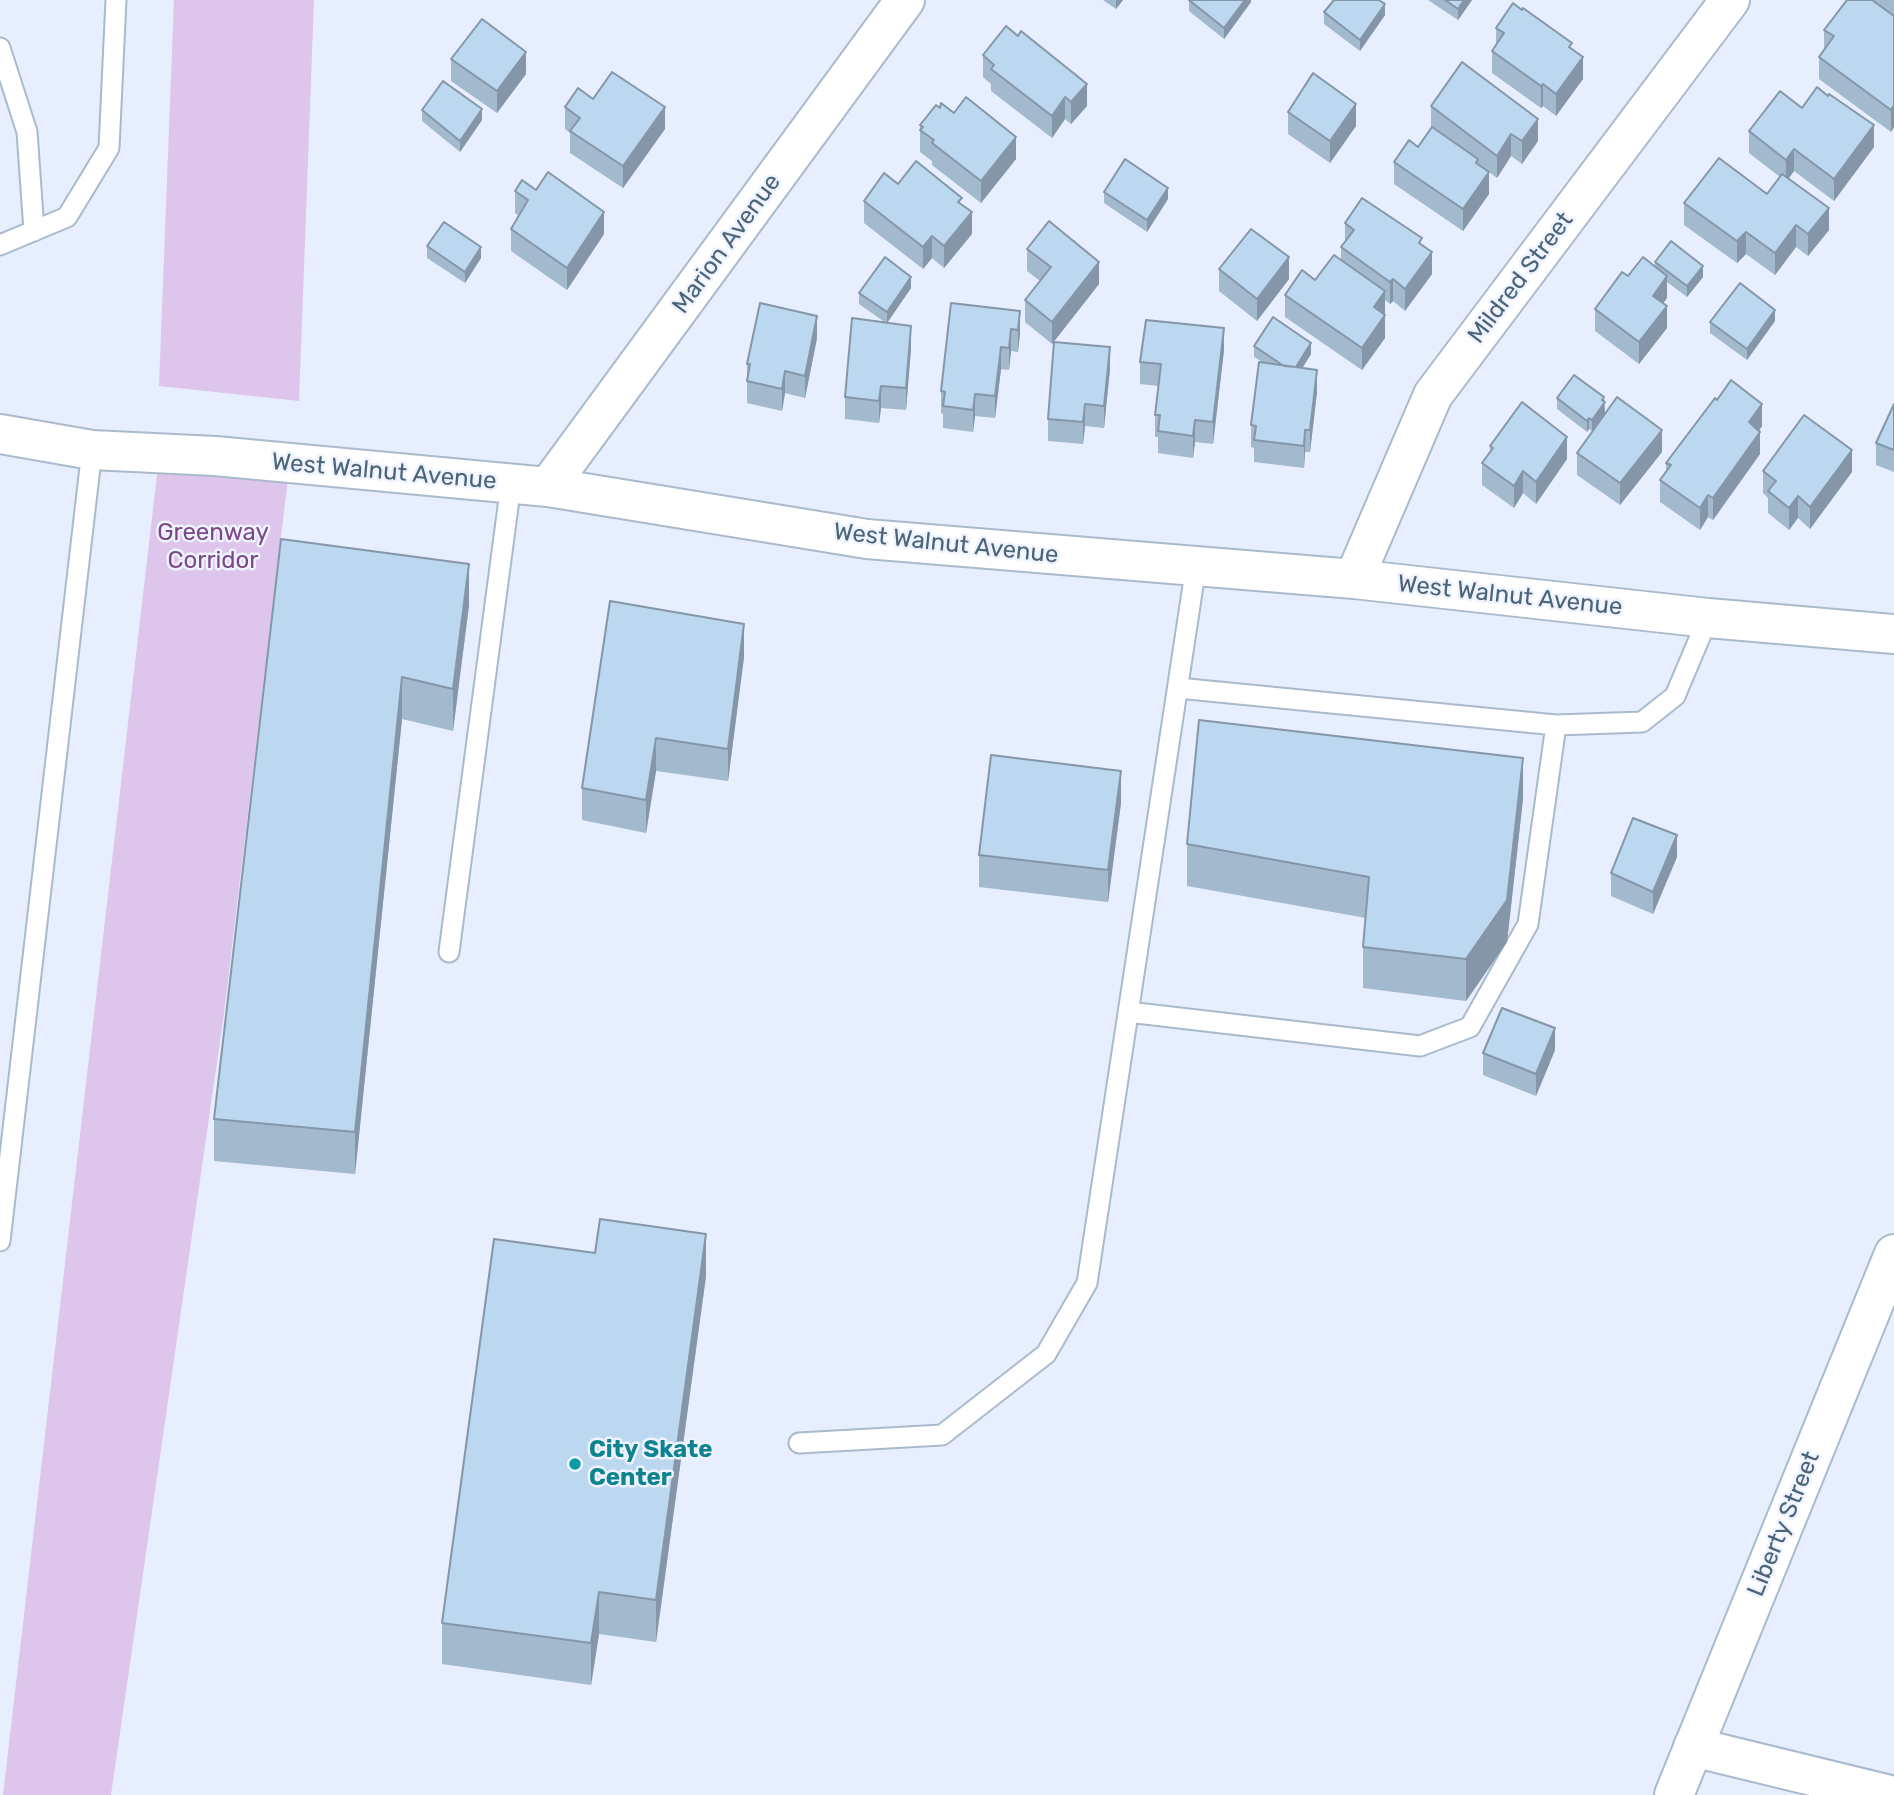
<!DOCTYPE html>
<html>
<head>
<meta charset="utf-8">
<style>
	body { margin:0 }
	canvas { display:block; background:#e7eefd }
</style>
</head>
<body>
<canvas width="1894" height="1795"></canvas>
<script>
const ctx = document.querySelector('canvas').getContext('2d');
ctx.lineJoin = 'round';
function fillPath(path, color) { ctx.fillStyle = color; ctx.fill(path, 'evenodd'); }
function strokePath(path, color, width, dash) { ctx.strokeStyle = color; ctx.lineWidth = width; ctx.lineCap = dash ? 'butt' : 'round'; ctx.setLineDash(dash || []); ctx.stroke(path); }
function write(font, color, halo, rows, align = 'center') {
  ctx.font = font + ' Rubik,sans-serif'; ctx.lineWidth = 5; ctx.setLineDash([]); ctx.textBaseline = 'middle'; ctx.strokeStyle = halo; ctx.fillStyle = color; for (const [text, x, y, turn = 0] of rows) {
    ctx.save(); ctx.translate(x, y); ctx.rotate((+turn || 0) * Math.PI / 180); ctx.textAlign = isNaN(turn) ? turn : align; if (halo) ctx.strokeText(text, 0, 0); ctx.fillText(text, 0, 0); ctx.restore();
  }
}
fillPath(new Path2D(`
	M174,0H314L299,401L159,386Z
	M160,449L290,462L223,1021L111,1795H3Z`), '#dec5eb');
const lane = new Path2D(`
	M0,48L27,132L34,231
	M0,245L67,217L109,148L116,0
	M1178,688L1556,725L1642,722L1675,696L1708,618
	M449,952L511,484
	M1128,1012L1420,1046L1470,1027L1528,924L1556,725
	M0,1241L92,450
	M799,1443L942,1435L1046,1354L1087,1283L1196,566`);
const street = new Path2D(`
	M0,434L92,450L215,456L548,487L867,539L1354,579L1708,618L1894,634
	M548,487L905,0
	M1354,579L1433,395L1730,0
	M1693,1747L1890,1795`);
const secondary = new Path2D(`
	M1674,1795L1894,1254`);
strokePath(lane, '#aabacd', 23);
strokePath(street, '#aabacd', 42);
strokePath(secondary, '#a8bbd0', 42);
strokePath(lane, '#fff', 19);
strokePath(street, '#fff', 38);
strokePath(secondary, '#fff', 38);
fillPath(new Path2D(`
	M1103,0H1123L1116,9Z
	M1189,0H1251V2L1224,39L1189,11Z
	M1428,0H1472L1458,20Z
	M1872,0H1894V16Z
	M1324,12L1385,15L1360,51L1324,24Z
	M1894,16V127L1891,132L1819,79V57L1824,50V30Z
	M1496,28L1572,49L1583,79L1556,116L1543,106L1541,108L1492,73V51L1496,45Z
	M983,55L1087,106L1071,124L1065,119L1052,138L991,91V84L983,77Z
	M451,59L526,74L497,113L451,81Z
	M593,99L665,129L623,188L570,153V133L565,129V107Z
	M1431,106L1538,141L1522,164L1511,156L1497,178L1489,172V194L1463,231L1394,184V162L1418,147L1431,128Z
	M940,108L1016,159L981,203L932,165V161L920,152V125Z
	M1802,108L1874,147L1834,201L1794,171L1789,178L1829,230L1808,256L1796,247L1775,275L1746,254L1737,263L1684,225V203L1767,194L1780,177L1749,153V131Z
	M422,110L482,120L460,152L422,121Z
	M1288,112L1356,126L1330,163L1288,134Z
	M898,184L962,204L972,234L944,268L932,258L923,269L864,223V201Z
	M536,190L604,234L567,290L511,251V229L519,216L515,213V191Z
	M1104,192L1168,199L1147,232L1104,203Z
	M1345,223L1422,245L1432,274L1405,311L1393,301L1390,304L1385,300L1384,314L1385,338L1362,370L1285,317V295L1315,280L1341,259V247L1345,241Z
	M427,246L481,258L465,283L427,258Z
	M1027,249L1099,284L1052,344L1025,322V300L1040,281L1027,271Z
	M1655,262L1703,277L1687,297L1667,282V298L1663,303L1667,328L1639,364L1595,331V309L1628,276L1655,267Z
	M1219,269L1289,279L1257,321L1219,291Z
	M911,288L887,323L911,348L906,410L881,408L879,423L845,419V397L886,323L859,304V293Z
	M1020,311V333L1018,352L1011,351L1009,370L1001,369L995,418L975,416L973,432L943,428V414L941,413V391Z
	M1775,321L1747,360L1710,333V322Z
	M817,338L805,398L785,393L782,411L747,403V364Z
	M1254,346L1311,354L1302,368L1317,392L1310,452H1305L1304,468L1254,462V448L1251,447V425L1264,363L1254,357Z
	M1224,350L1213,444L1195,442L1193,458L1158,453V437H1155V415L1159,386L1140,384V362Z
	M1110,369L1104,428L1085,426L1083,444L1048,441V419Z
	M1604,397L1605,413L1592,431L1589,429L1587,432L1557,409V398Z
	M1894,404V472L1876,465V443Z
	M1762,426L1759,431L1760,454L1713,520L1708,517L1700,530L1660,502V480L1666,471V463Z
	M1490,446L1567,459L1536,504L1523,493L1514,508L1482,485V463L1490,453Z
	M1662,452L1620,505L1577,475V453Z
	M1763,471L1852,472L1810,529L1798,518L1789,530L1768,513V498L1763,493Z
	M281,539L469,605L453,731L402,719L355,1174L214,1161V1119Z
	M744,657L728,781L656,771L646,833L582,820V788Z
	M1523,799L1507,942L1466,1001L1363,988V947L1366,918L1187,886V844Z
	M1121,803L1108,902L979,887V855Z
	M1677,857L1653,914L1611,896V873Z
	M1555,1050L1536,1096L1483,1075V1053Z
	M706,1276L656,1642L599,1634L591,1685L442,1664V1623Z`), '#a2b9ce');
fillPath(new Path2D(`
	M1116,0H1123L1116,9Z
	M1245,0H1251V2L1224,39V28Z
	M1464,0H1472L1458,20V9Z
	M1385,4V15L1360,51V40Z
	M526,52V74L497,113V91Z
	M1583,57V79L1556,116V94Z
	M1087,84V106L1071,124V102Z
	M1543,84V106L1541,108V86Z
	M1065,97V119L1052,138V116Z
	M1356,104V126L1330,163V141Z
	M1894,105V127L1891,132V110Z
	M665,107V129L623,188V166Z
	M482,109V120L460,152V141Z
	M1538,119V141L1522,164V141Z
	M1874,125V147L1834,201V179Z
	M1511,134V156L1497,178V156Z
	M1016,137V159L981,203V181Z
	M1794,149V171L1786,182V160Z
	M1489,172V194L1463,231V209Z
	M1168,188V199L1147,232V220Z
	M1829,208V230L1808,256V234Z
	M604,212V234L567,290V268Z
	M972,212V234L944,268V246Z
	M1796,225V247L1775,275V253Z
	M1746,232V254L1737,263V241Z
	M932,236V258L923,269V247Z
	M481,247V258L465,283V272Z
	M1432,252V274L1405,311V289Z
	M1289,257V279L1257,321V299Z
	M1099,262V284L1052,344V322Z
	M1703,266V277L1687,297V286Z
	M1667,276V298L1653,318V296Z
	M911,277V288L887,323V312Z
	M1393,279V301L1390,304V282Z
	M1385,291V313L1374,329V307Z
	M1667,306V328L1639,364V342Z
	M1775,310V321L1747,360V349Z
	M1020,311V333L1018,352V330Z
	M1385,315V338L1362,370V348Z
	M817,316V338L805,398V376Z
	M911,326V348L906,410V388Z
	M1224,328V350L1213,444V422Z
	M1011,329V351L1009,370V348Z
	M1311,343V354L1293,383V372Z
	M1001,347V369L995,418V396Z
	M1110,347V369L1104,428V406Z
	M1317,370V392L1310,452V430Z
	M785,371V393L782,411V389Z
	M881,386V408L879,423V401Z
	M975,394V416L973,432V410Z
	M1604,397L1605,413L1592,431V420Z
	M1085,404V426L1083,444V422Z
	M1762,404V426L1749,444V422Z
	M1589,418V429L1587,432V421Z
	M1195,420V442L1193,458V436Z
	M1305,430V452L1304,468V446Z
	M1662,430V452L1620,505V483Z
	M1760,432V454L1713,520V498Z
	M1567,437V459L1536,504V482Z
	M1852,450V472L1810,529V507Z
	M1523,471V493L1514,508V486Z
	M1708,495V517L1700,530V508Z
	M1798,496V518L1789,530V508Z
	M469,564V605L453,731V689Z
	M744,624V657L728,781V749Z
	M402,677V719L355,1174V1132Z
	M656,738V771L646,833V800Z
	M1523,758V799L1507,942L1466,1001V959Z
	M1121,771V803L1108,902V870Z
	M1677,835V857L1653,914V892Z
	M1555,1028V1050L1536,1096V1074Z
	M706,1234V1276L656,1642V1600Z
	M599,1592V1634L591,1685V1643Z`), '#8496a8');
const building = new Path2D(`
	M1189,0H1245L1224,28Z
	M1334,0H1379L1385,4L1360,40L1324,12Z
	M1445,0H1464L1458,9Z
	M1847,0H1872L1894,16V105L1891,110L1819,57L1834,36L1824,30Z
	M1513,3L1522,10L1523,8L1572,43L1569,47L1583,57L1556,94L1543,84L1541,86L1492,51L1504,33L1496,28Z
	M482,19L526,52L497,91L451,59Z
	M1006,26L1018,36L1021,31L1087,84L1071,102L1065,97L1052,116L991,69L994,65L983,55Z
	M1462,62L1538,119L1522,141L1511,134L1497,156L1431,106Z
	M612,72L665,107L623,166L570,131L580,118L565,107L578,88L593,99Z
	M1313,73L1356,104L1330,141L1288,112Z
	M443,81L482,109L460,141L422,110Z
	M1817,87L1828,96L1829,94L1874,125L1834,179L1794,149L1786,160L1749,131L1780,91L1802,108Z
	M966,97L1016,137L981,181L932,143L934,140L920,130L923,127L920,125L936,105L940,108L941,103L954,113Z
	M1432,127L1478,159L1476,163L1489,172L1463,209L1394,162L1409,140L1418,147Z
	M1719,158L1767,194L1782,174L1829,208L1808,234L1796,225L1775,253L1746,232L1737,241L1684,203Z
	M1125,159L1168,188L1147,220L1104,192Z
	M916,161L962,198L958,202L972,212L944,246L932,236L923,247L864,201L884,173L898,184Z
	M548,172L604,212L567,268L511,229L528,200L515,191L522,180L536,190Z
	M1362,198L1422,238L1419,243L1432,252L1405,289L1393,279L1390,282L1341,247L1354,230L1345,223Z
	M1049,221L1099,262L1052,322L1025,300L1051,267L1027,249Z
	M444,222L481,247L465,272L427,246Z
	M1251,229L1289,257L1257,299L1219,269Z
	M1671,241L1703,266L1687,286L1655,262Z
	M1334,255L1385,291L1374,307L1385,315L1362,348L1285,295L1302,270L1315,280Z
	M885,257L911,277L887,312L859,293Z
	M1643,257L1667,276L1653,296L1667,306L1639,342L1595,309L1622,272L1628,276Z
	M1740,283L1775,310L1747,349L1710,322Z
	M760,303L817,316L805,376L785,371L782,389L747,381L750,364H747Z
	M951,303L1020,311L1018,330L1011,329L1009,348L1001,347L995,396L975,394L973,410L943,406L945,392L941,391Z
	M1273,317L1311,343L1296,367L1284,366L1254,346Z
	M852,318L911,326L906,388L881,386L879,401L845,397Z
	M1146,320L1224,328L1213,422L1195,420L1193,436L1158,431L1160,415H1155L1161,364L1140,362Z
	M1054,342L1110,347L1104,406L1085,404L1083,422L1048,419Z
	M1259,362L1317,370L1310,430H1305L1304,446L1254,440L1256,426L1251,425Z
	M1574,375L1604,397L1602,400L1605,402L1592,420L1589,418L1587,421L1557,398Z
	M1731,380L1762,404L1749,422L1760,432L1713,498L1708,495L1700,508L1660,480L1671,465L1666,463L1715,398L1717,400Z
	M1617,397L1662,430L1620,483L1577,453Z
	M1522,402L1567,437L1536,482L1523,471L1514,486L1482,463L1493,448L1490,446Z
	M1894,404V450L1876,443Z
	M1804,415L1852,450L1810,507L1798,496L1789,508L1768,491L1776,481L1763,471Z
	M281,539L469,564L453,689L402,677L355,1132L214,1119Z
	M610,601L744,624L728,749L656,738L646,800L582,788Z
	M1199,720L1523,758L1507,900L1466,959L1363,947L1369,877L1187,844Z
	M991,755L1121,771L1108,870L979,855Z
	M1633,818L1677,835L1653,892L1611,873Z
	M1502,1008L1555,1028L1536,1074L1483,1053Z
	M600,1219L706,1234L656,1600L599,1592L591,1643L442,1623L494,1239L595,1253Z`);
fillPath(building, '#bcd7f0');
strokePath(building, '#8496a8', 2);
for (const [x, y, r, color] of [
	[575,1464,7,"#0f9aa8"]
]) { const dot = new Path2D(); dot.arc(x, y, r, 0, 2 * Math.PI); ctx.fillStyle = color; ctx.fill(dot); strokePath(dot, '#eef3ff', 2.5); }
write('24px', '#4b6477', '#eef3ff', [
	["Marion Avenue",727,244,-54],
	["Mildred Street",1521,278,-53],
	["West Walnut Avenue",384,472,5],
	["West Walnut Avenue",946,544,6],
	["West Walnut Avenue",1510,596,6],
	["Liberty Street",1784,1524,-68]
]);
write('24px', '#7b4889', '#eef3ff', [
	["Greenway",213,533],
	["Corridor",213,561]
]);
write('bold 24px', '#0d838f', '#eef3ff', [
	["City Skate",589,1450],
	["Center",589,1478]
], 'left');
</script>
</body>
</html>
